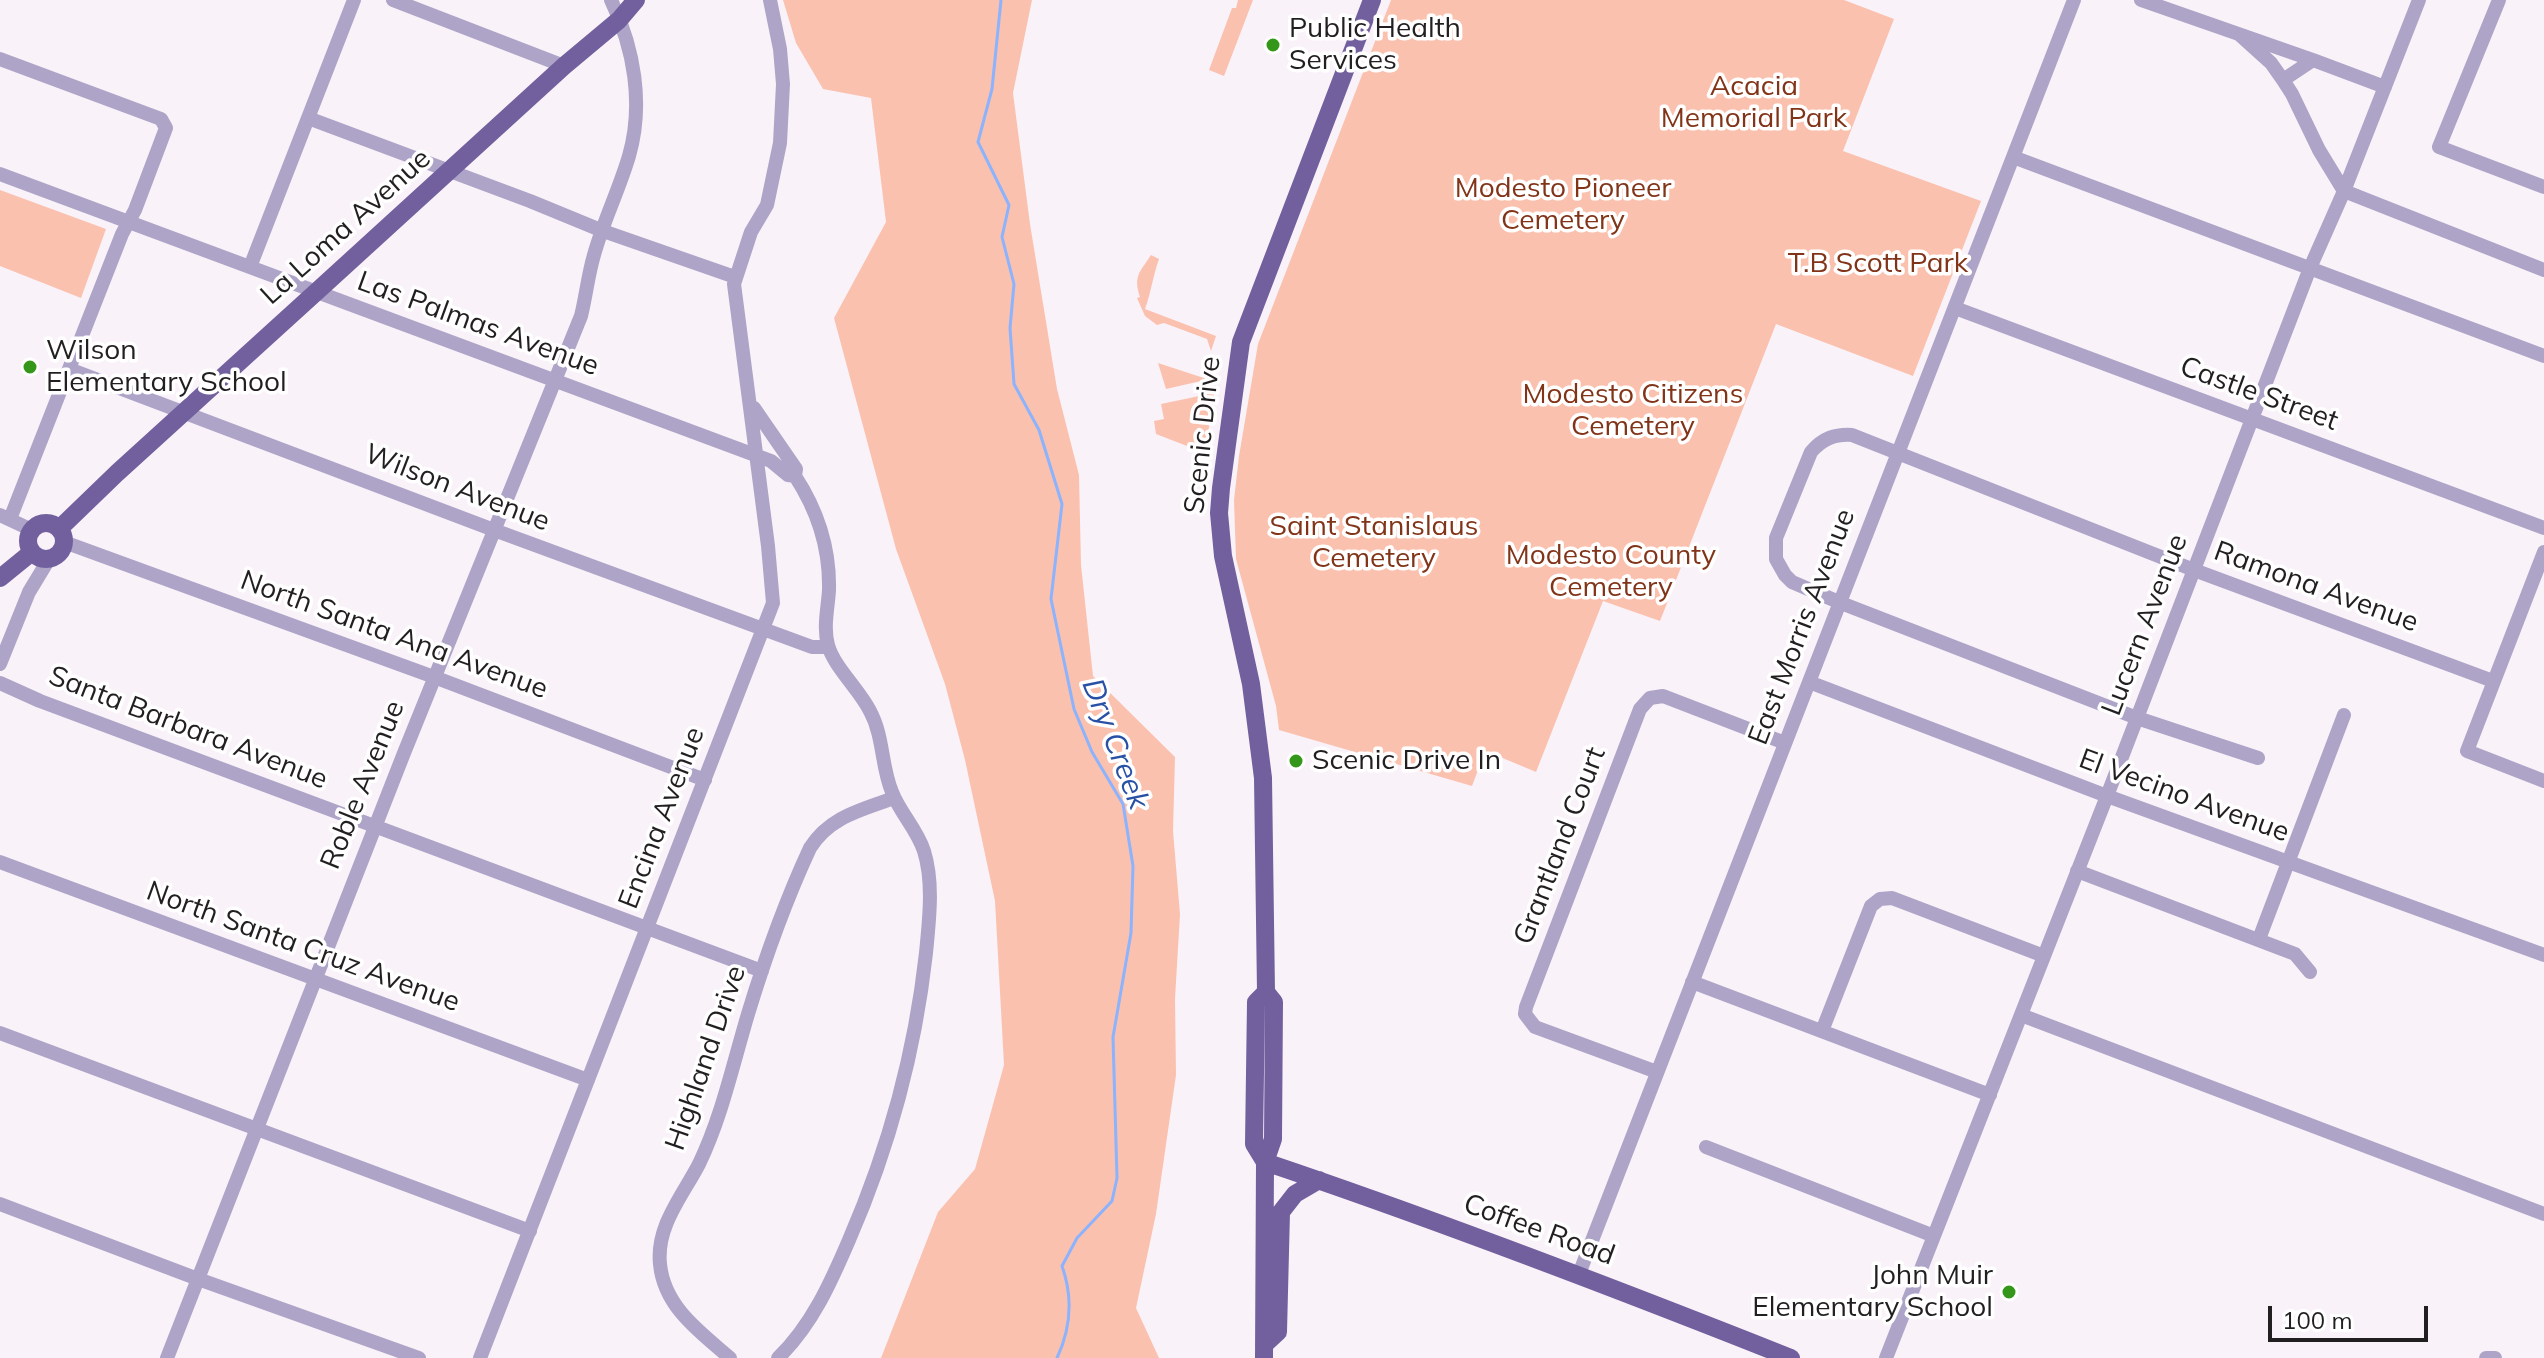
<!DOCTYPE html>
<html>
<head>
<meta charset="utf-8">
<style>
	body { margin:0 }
	#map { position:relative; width:2544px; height:1358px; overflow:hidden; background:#faf2f9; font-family:Mulish,sans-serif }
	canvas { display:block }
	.scale { position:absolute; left:2268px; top:1306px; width:160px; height:36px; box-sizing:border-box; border:4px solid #221f21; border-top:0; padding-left:10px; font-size:24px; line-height:28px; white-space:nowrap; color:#221f21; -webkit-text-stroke:6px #fff; paint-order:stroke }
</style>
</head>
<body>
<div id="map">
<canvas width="2544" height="1358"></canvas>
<div class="scale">100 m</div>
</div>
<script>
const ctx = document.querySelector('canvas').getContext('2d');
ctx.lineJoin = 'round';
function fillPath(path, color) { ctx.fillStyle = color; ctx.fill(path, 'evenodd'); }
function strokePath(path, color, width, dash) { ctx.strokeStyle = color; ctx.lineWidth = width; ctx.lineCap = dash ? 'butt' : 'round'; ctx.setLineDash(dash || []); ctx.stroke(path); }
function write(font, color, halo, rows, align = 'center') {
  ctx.font = font + ' Mulish,sans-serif'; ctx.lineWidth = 7; ctx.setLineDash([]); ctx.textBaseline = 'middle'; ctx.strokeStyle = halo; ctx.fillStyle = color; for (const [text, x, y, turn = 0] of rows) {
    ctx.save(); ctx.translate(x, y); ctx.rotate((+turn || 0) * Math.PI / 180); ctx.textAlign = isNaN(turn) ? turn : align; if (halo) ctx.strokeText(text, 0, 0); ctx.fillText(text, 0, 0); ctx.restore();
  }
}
fillPath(new Path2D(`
	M783,0H1032L1013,93L1030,224L1057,389L1079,475L1081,565L1093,676L1175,757L1173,831L1180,914L1175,999L1176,1075L1156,1214L1136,1308L1159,1358H881L938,1212L975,1169L1004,1065L995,901L965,760L945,684L896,549L834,318L886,222L871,98L823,89L796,43Z
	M1238,0H1253L1224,76L1209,70L1232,8H1236Z
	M1391,0H1844L1894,19L1843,151L1981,201L1913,376L1776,324L1660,621L1603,601L1536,772L1493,754H1484L1472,786L1279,730L1276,706L1236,559L1234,500L1239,456L1258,344Z
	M0,190L106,229L81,298L0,266Z
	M1151,255L1159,259C1153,276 1151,292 1145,309L1216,336L1211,351L1207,339L1164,323L1157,325L1145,316L1137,298L1140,297C1133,276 1140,272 1151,255Z
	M1158,363L1216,382L1205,453L1156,434L1154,421L1164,419L1161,404L1204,395L1201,381L1166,389Z`), '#fbc1af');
strokePath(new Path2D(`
	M1001,0L992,89L978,142L1009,205L1002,237L1014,284L1010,328L1014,384L1039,430L1062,504L1051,599L1074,709L1092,752L1123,804L1133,866L1131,933L1113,1037L1117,1178L1112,1201L1077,1238L1062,1266C1073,1297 1071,1328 1057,1358`), '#8cb3fd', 3);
strokePath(new Path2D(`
	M393,0L564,66
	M2141,0L2313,60L2385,87
	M2499,0L2439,147L2544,187
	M2240,35L2271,63L2283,80L2292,94L2319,150L2344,191L2544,270
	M0,59L161,119L166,128L135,210L122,234L10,519
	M2283,80L2313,60
	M308,118L530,201L603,231L735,277
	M2013,157L2544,356
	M0,174L771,461L788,475L795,476
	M250,267L354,0
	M1955,308L2544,528
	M69,369L494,530L812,647H828
	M754,408L796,469L795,476C818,511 830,549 829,590C828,608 823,627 828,645C834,667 859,689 870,711C884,737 881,766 892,792C900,813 917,829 924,851C934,883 929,921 926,953C915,1052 889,1148 849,1240C831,1282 812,1325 778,1358
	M0,515L32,530
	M64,542L434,677L705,780
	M2544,552L2467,751L2544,781
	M0,664L29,592L49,559
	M1809,682L2107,796L2544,955
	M0,683L40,701L762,971
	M2258,758L2137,718L1841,603L1792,582L1785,575L1776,559V538L1811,452C1823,438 1835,434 1852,435L2194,570L2493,681
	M0,862L588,1080
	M2077,871L2295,954L2310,972
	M2259,939L2344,715
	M1692,982L1990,1095
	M2021,1015L2544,1214
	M1822,1031L1871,906L1880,899L1892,898L2044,956
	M0,1033L530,1231
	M1657,1072L1535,1027L1525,1014L1526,1007L1640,709L1650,698L1663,696L1785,743
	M1706,1147L1934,1236
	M0,1204L198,1279L419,1358
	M1579,1274L2074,0
	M167,1358L404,753L581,316C586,296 588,275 594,255C603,222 619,190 629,156C644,104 634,48 611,0
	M480,1358L773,603L768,546L734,284L751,232L767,205L780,143L783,84L780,49L770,0
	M730,1358C700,1332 664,1307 660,1264C656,1226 683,1195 699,1164C722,1116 733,1064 748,1014C765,958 785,902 810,848C829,817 861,810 894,798
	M1886,1358L2107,796L2310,268L2344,191L2419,0
	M2486,1358H2495`), '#ada4c7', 14);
strokePath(new Path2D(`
	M28 541a18 18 0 1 1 36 0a18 18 0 1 1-36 0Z
	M59,529L117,473L325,284L564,66L619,20L636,0
	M0,578L32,552
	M1265,1162C1443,1222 1617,1289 1791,1358
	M1265,1162L1254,1144L1256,1002L1266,992
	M1264,1345L1278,1332L1281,1212L1295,1194L1319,1180
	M1264,1358L1265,1162L1273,1139L1274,1002L1266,992L1263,778L1251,684L1223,556L1219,513L1221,488L1241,342L1372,0`), '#72609e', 18);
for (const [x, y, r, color] of [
	[1273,45,8,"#359719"],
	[30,367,8,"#359719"],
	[1296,761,8,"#359719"],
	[2009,1292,8,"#359719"]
]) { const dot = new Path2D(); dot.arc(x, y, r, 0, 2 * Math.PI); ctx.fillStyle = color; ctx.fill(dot); strokePath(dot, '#fff', 3); }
write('28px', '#221f21', '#fff', [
	["Public Health",1289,29],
	["Services",1289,61],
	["Wilson",46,351],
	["Elementary School",46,383],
	["Scenic Drive In",1312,761],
	["John Muir",1993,1276,"right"],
	["Elementary School",1993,1308,"right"]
], 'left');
write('28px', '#823419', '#fff', [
	["Acacia",1754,87],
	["Memorial Park",1754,119],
	["Modesto Pioneer",1563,189],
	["Cemetery",1563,221],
	["T.B Scott Park",1878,264],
	["Modesto Citizens",1633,395],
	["Cemetery",1633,427],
	["Saint Stanislaus",1374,527],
	["Cemetery",1374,559],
	["Modesto County",1611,556],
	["Cemetery",1611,588]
]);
write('28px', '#221f21', '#fff', [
	["La Loma Avenue",346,227,-42],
	["Las Palmas Avenue",478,324,20],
	["Castle Street",2259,394,20],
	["Scenic Drive",1203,435,-84],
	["Wilson Avenue",457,488,21],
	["Ramona Avenue",2316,587,20],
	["Lucern Avenue",2145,625,-69],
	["East Morris Avenue",1802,627,-69],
	["North Santa Ana Avenue",394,635,20],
	["Santa Barbara Avenue",188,728,21],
	["Roble Avenue",363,785,-68],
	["El Vecino Avenue",2184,796,20],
	["Encina Avenue",662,818,-69],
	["Grantland Court",1560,846,-69],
	["North Santa Cruz Avenue",303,947,20],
	["Highland Drive",706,1058,-71],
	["Coffee Road",1539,1230,20]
]);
write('italic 30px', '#2851a6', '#fff', [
	["Dry Creek",1115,744,69]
]);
</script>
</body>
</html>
